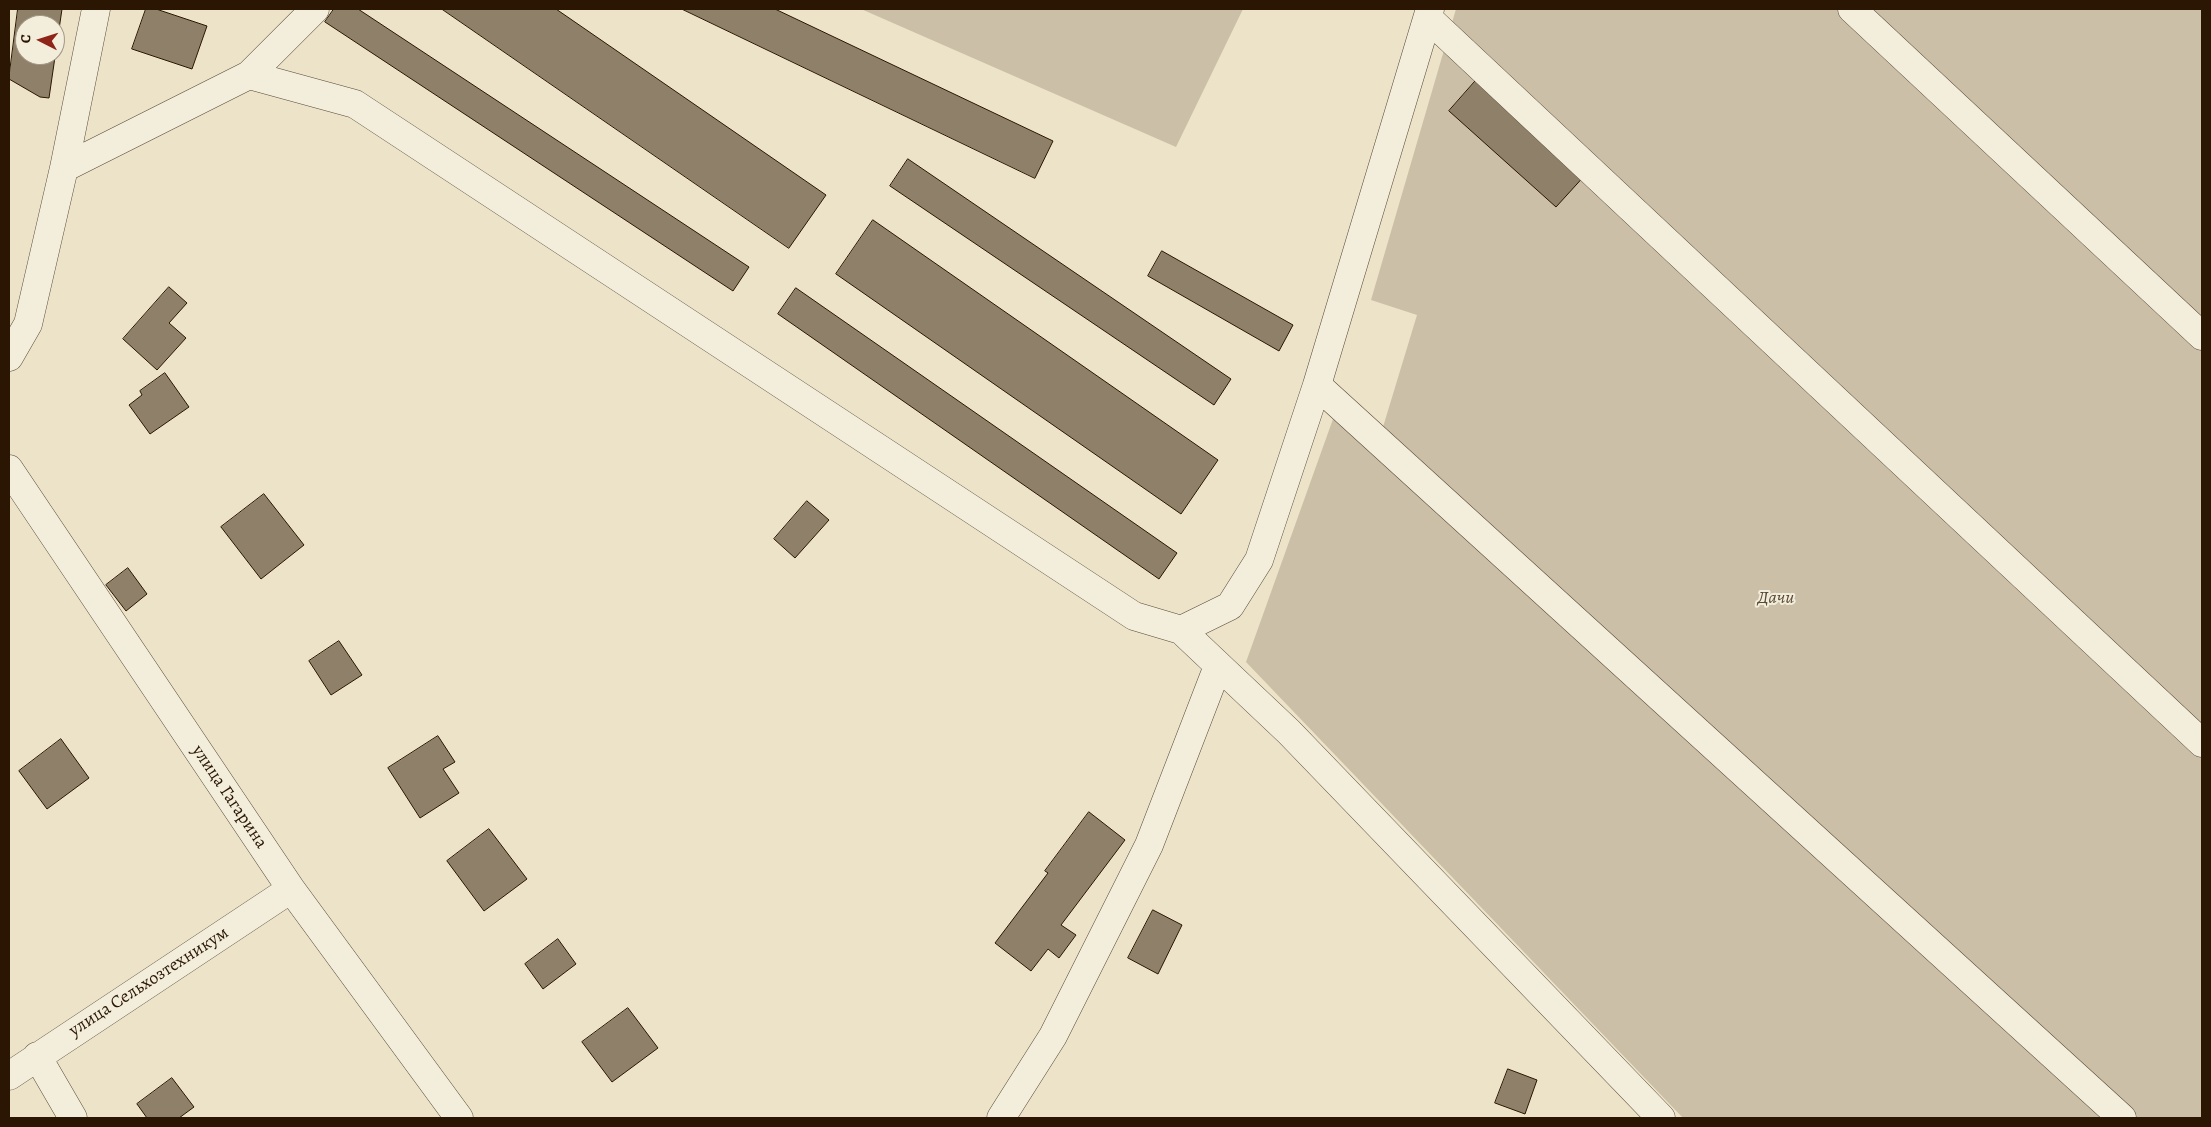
<!DOCTYPE html>
<html>
<head>
<meta charset="utf-8">
<style>
	body { margin:0 }
	#map { position:relative; width:2211px; height:1127px; overflow:hidden; background:#ece3c9; font-family:Alegreya,serif }
	canvas { display:block }
	.frame { position:absolute; inset:0; border:10px solid #2a1602; pointer-events:none }
	.north { position:absolute; left:15px; top:15px; width:50px; height:50px; box-sizing:border-box; background:#f3eddc; border:1px solid #a39785; border-radius:50%; rotate:275deg; font-size:14px; font-weight:700; line-height:20px; text-align:center; color:#2a1602 }
	.north::after { content:''; display:block; margin:auto; width:18px; height:22px; background:#8f2418; clip-path:polygon(50% 0,100% 100%,50% 72%,0 100%) }
</style>
</head>
<body>
<div id="map">
<canvas width="2211" height="1127"></canvas>
<div class="frame"></div>
<div class="north">С</div>
</div>
<script>
const ctx = document.querySelector('canvas').getContext('2d');
ctx.lineJoin = 'round';
function fillPath(path, color) { ctx.fillStyle = color; ctx.fill(path, 'evenodd'); }
function strokePath(path, color, width, dash) { ctx.strokeStyle = color; ctx.lineWidth = width; ctx.lineCap = dash ? 'butt' : 'round'; ctx.setLineDash(dash || []); ctx.stroke(path); }
function write(font, color, halo, rows, align = 'center') {
  ctx.font = font + ' Alegreya,serif'; ctx.lineWidth = 4; ctx.setLineDash([]); ctx.textBaseline = 'middle'; ctx.strokeStyle = halo; ctx.fillStyle = color; for (const [text, x, y, turn = 0] of rows) {
    ctx.save(); ctx.translate(x, y); ctx.rotate((+turn || 0) * Math.PI / 180); ctx.textAlign = isNaN(turn) ? turn : align; if (halo) ctx.strokeText(text, 0, 0); ctx.fillText(text, 0, 0); ctx.restore();
  }
}
fillPath(new Path2D(`
	M861,9H1243L1176,147Z
	M1456,9H2202V1118H1683L1246,662L1333,419L1376,450L1417,315L1371,300Z`), '#cbc0a7');
const building = new Path2D(`
	M18,9H62L49,98L40,97L9,79ZM25,25H55V55H25Z
	M146,9H156L207,26L192,69L132,49Z
	M334,9H358L749,267L733,291L325,22Z
	M442,9H556L826,195L789,248Z
	M682,9H775L1053,141L1035,178Z
	M1479,77L1587,173L1556,207L1449,111Z
	M908,159L1231,379L1214,405L890,186Z
	M873,220L1218,460L1181,514L836,274Z
	M1162,251L1293,325L1279,351L1148,276Z
	M169,287L187,303L169,323L186,338L157,370L123,339Z
	M796,288L1177,553L1159,579L778,314Z
	M165,373L189,407L150,434L129,405L142,395L140,391Z
	M264,494L304,545L261,579L221,527Z
	M807,501L829,520L795,558L774,539Z
	M128,568L147,594L126,611L106,585Z
	M339,641L362,675L331,695L309,661Z
	M438,736L455,762L443,769L459,793L420,818L388,768Z
	M61,739L89,778L47,809L19,771Z
	M1089,812L1125,840L1061,925L1076,935L1059,958L1048,949L1031,971L995,943L1048,873L1045,871Z
	M489,829L527,879L484,911L447,861Z
	M1153,910L1182,925L1158,974L1128,958Z
	M558,939L576,964L543,989L525,964Z
	M628,1008L658,1048L612,1082L582,1042Z
	M1508,1069L1537,1080L1525,1114L1495,1103Z
	M172,1078L194,1107L179,1118H147L137,1104Z`);
fillPath(building, '#8f8169');
strokePath(building, '#2a1602', 1);
const minor = new Path2D(`
	M1852,9L2202,336
	M1428,18L2202,743
	M249,75L315,9
	M64,168L96,9
	M9,357L28,324L64,168L249,75L355,104L1134,616L1181,630L1230,606L1259,560L1317,385L1430,9
	M1317,385L2122,1118
	M9,469L291,889L459,1118
	M1181,630L1289,732L1661,1118
	M37,1056L73,1118
	M9,1076L291,889
	M1001,1118L1053,1036L1149,845L1218,666`);
strokePath(minor, '#5a4934', 29);
strokePath(minor, '#f3eddc', 28);
write('italic 18px', '#5a4934', '#f3eddc', [
	["Дачи",1776,599]
]);
write('18px', '#2a1602', '#f3eddc', [
	["улица Гагарина",229,797,56],
	["улица Сельхозтехникум",149,982,-33]
]);
</script>
</body>
</html>
